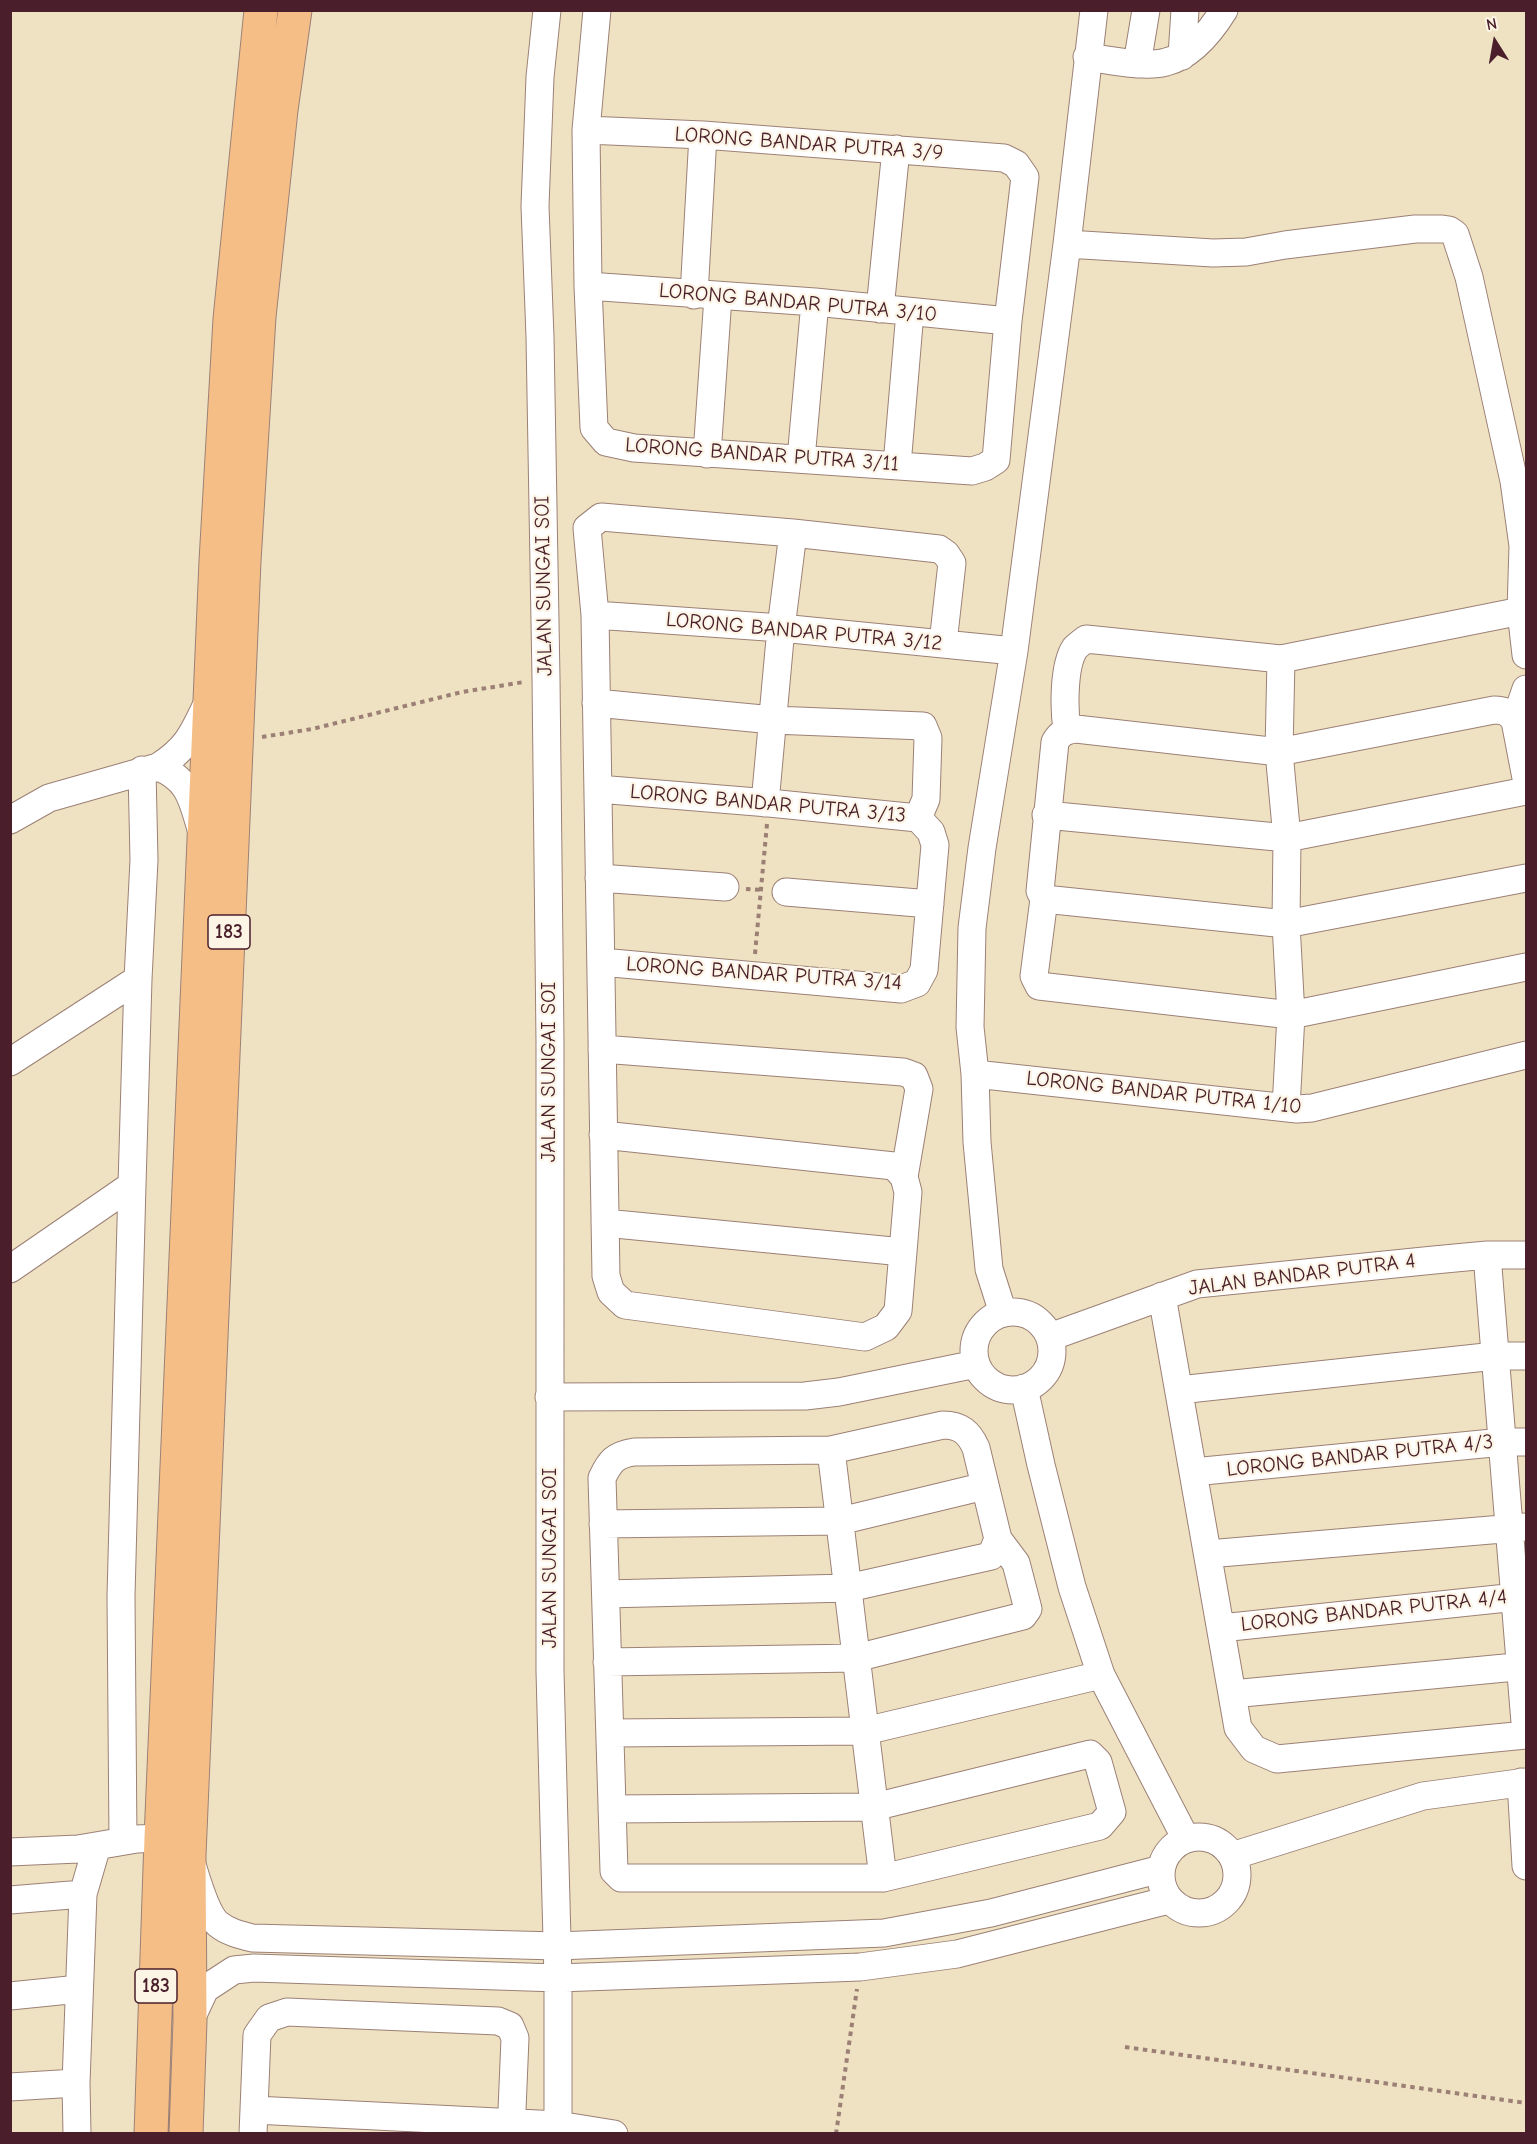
<!DOCTYPE html>
<html>
<head>
<meta charset="utf-8">
<style>
	body { margin:0 }
	#map { position:relative; width:1537px; height:2144px; overflow:hidden; background:#eee2c2; font-family:"Comic Neue",sans-serif }
	canvas { display:block }
	.frame { position:absolute; inset:0; border:12px solid #4a1f2b; pointer-events:none }
	.north { position:absolute; left:1465px; top:12px; width:60px; height:60px; -webkit-text-stroke:4px #fcf5e5; paint-order:stroke; rotate:349deg; font-size:16px; font-weight:700; line-height:24px; text-align:center; color:#4a1f2b }
	.north::after { content:''; display:block; margin:auto; width:21px; height:27px; background:#4a1f2b; clip-path:polygon(50% 0,100% 100%,50% 72%,0 100%) }
</style>
</head>
<body>
<div id="map">
<canvas width="1537" height="2144"></canvas>
<div class="frame"></div>
<div class="north">N</div>
</div>
<script>
const ctx = document.querySelector('canvas').getContext('2d');
ctx.lineJoin = 'round';
function strokePath(path, color, width, dash) { ctx.strokeStyle = color; ctx.lineWidth = width; ctx.lineCap = dash ? 'butt' : 'round'; ctx.setLineDash(dash || []); ctx.stroke(path); }
function write(font, color, halo, rows, align = 'center') {
  ctx.font = font + ' "Comic Neue",sans-serif'; ctx.lineWidth = 4.5; ctx.setLineDash([]); ctx.textBaseline = 'middle'; ctx.strokeStyle = halo; ctx.fillStyle = color; for (const [text, x, y, turn = 0] of rows) {
    ctx.save(); ctx.translate(x, y); ctx.rotate((+turn || 0) * Math.PI / 180); ctx.textAlign = isNaN(turn) ? turn : align; if (halo) ctx.strokeText(text, 0, 0); ctx.fillText(text, 0, 0); ctx.restore();
  }
}
const minor = new Path2D(`
	M547,10L540,77L535,206L540,337L546,678L550,1042V1671L558,1978V2134
	M1182,56L1185,10
	M1087,57C1110,60 1145,68 1166,62C1191,56 1211,31 1224,10
	M1137,64L1146,10
	M586,130L703,135L1004,158L1016,164L1025,177L1008,321L996,460L985,467L972,471L634,448L606,442L594,428L588,286L586,130L597,10
	M1067,244L1213,253L1246,252L1285,245L1415,229H1442L1449,230L1455,234L1469,277L1514,481L1523,546L1521,611
	M588,286L815,302L1008,321
	M694,295L703,135
	M880,309L896,149
	M707,454L718,297
	M801,459L815,302
	M897,465L910,312
	M595,615L781,628L1014,651
	M1281,659L1279,752L1287,838L1286,924L1291,1015L1286,1108
	M1526,689L1515,721L1526,778
	M596,703L773,720L923,726L928,738L926,799L918,818
	M1515,721C1509,712 1504,710 1494,710L1279,752L1076,729C1066,730 1060,733 1055,742L1040,891L1044,899L1286,924L1526,878
	M1067,730C1064,710 1063,666 1075,648C1078,645 1082,642 1086,639L1281,659L1521,611L1526,655
	M158,767C189,779 192,799 201,829
	M598,789L769,803L918,818L931,832L935,845L924,970L917,983L901,989L601,962
	M765,803L781,628L793,533
	M1046,815L1287,838L1526,791
	M10,820L49,798L158,767C188,748 193,733 208,702
	M599,878L725,887
	M786,892L930,904
	M1044,899L1034,976L1039,986L1291,1015L1526,967
	M602,1049L903,1072L914,1076L919,1089L904,1177
	M10,1062L138,979L144,860L142,770
	M975,1074L1297,1109L1312,1108L1526,1055
	M603,1135L894,1166L904,1177L908,1192L898,1311L886,1327L865,1337L625,1305L611,1292L606,1276L595,615L587,528L601,517L793,533L939,549L946,554L952,563L943,643
	M605,1223L903,1252
	M1487,1255L1526,1735
	M10,1269L132,1185L138,979
	M1162,1296L1238,1728L1254,1749L1277,1759L1526,1735
	M974 1351a39 39 0 1 1 78 0a39 39 0 1 1-78 0Z
	M1003,1313L989,1269L977,1142L975,1074L970,1027L972,928L982,848L1014,651L1067,244L1094,10
	M1050,1337L1197,1284L1434,1260L1487,1255H1526
	M1024,1388L1041,1465L1072,1587L1101,1675L1186,1839
	M1179,1390L1495,1356H1526
	M549,1397L805,1396L839,1392L976,1364
	M831,1450L883,1878
	M1193,1472L1503,1442H1526
	M603,1524L840,1521L985,1486
	M1208,1554L1526,1527
	M606,1594L848,1588L991,1556L998,1539
	M1221,1628L1526,1596
	M607,1662L856,1658L1023,1616L1028,1609L1016,1563L998,1539L976,1448C969,1432 960,1425 943,1425L831,1450L634,1452C615,1455 610,1461 602,1478L614,1871L621,1878H883L1100,1826L1112,1812L1098,1762L1090,1754L874,1807L612,1809
	M1232,1694L1526,1666
	M610,1733L865,1731L1101,1675
	M1521,1782L1526,1866
	M1161 1875a38 38 0 1 1 76 0a38 38 0 1 1-76 0Z
	M123,1841L121,1596L132,1185
	M10,1852L78,1849L137,1839L161,1838
	M1232,1856L1423,1796L1526,1782
	M193,1868C197,1881 207,1915 218,1924C228,1932 240,1935 252,1938L557,1946L884,1933L991,1913L1161,1869
	M10,1900L83,1894
	M10,1996L79,1989
	M190,2021L205,1989L234,1970L254,1968L558,1978L860,1967L957,1954L1169,1900
	M10,2087L76,2083
	M254,2110L558,2125L614,2134
	M77,2134L76,2083L83,1894L97,1846
	M253,2134L257,2035L269,2018L287,2012L498,2021L510,2026L515,2038L511,2134`);
const highway = new Path2D(`
	M151,2134L161,1838L216,561L230,319L261,10
	M186,2134L190,2021L189,1855L244,561L259,317L281,110L295,10`);
strokePath(minor, '#9c8076', 29);
strokePath(highway, '#9c8076', 35);
strokePath(new Path2D(`
	M262,737L312,729L462,692L524,682
	M746,889L763,890
	M755,954L767,824
	M1125,2047L1526,2103
	M836,2134L857,1989`), '#9c8076', 4, [4.5, 4.5]);
strokePath(minor, '#fff', 27);
strokePath(highway, '#f6be87', 33);
for (const [x, y, w] of [
	[229,932,42],
	[156,1986,42]
]) { const box = new Path2D(); box.roundRect(x - w / 2, y - 17, w, 34, 4.5); ctx.fillStyle = '#fcf5e5'; ctx.fill(box); strokePath(box, '#4a1f2b', 1.5); }
write('bold 20px', '#4a1f2b', null, [
	["183",229,932],
	["183",156,1986]
]);
write('21px', '#4a1f2b', '#fcf5e5', [
	["LORONG BANDAR PUTRA 3/9",809,144,4],
	["LORONG BANDAR PUTRA 3/10",798,303,5],
	["LORONG BANDAR PUTRA 3/11",762,455,4],
	["JALAN SUNGAI SOI",544,586,-91],
	["LORONG BANDAR PUTRA 3/12",804,632,5],
	["LORONG BANDAR PUTRA 3/13",768,804,5],
	["LORONG BANDAR PUTRA 3/14",764,974,4],
	["JALAN SUNGAI SOI",549,1072,-90],
	["LORONG BANDAR PUTRA 1/10",1164,1093,6],
	["JALAN BANDAR PUTRA 4",1302,1275,-7],
	["LORONG BANDAR PUTRA 4/3",1360,1456,-6],
	["JALAN SUNGAI SOI",550,1558,-90],
	["LORONG BANDAR PUTRA 4/4",1374,1611,-6]
]);
</script>
</body>
</html>
